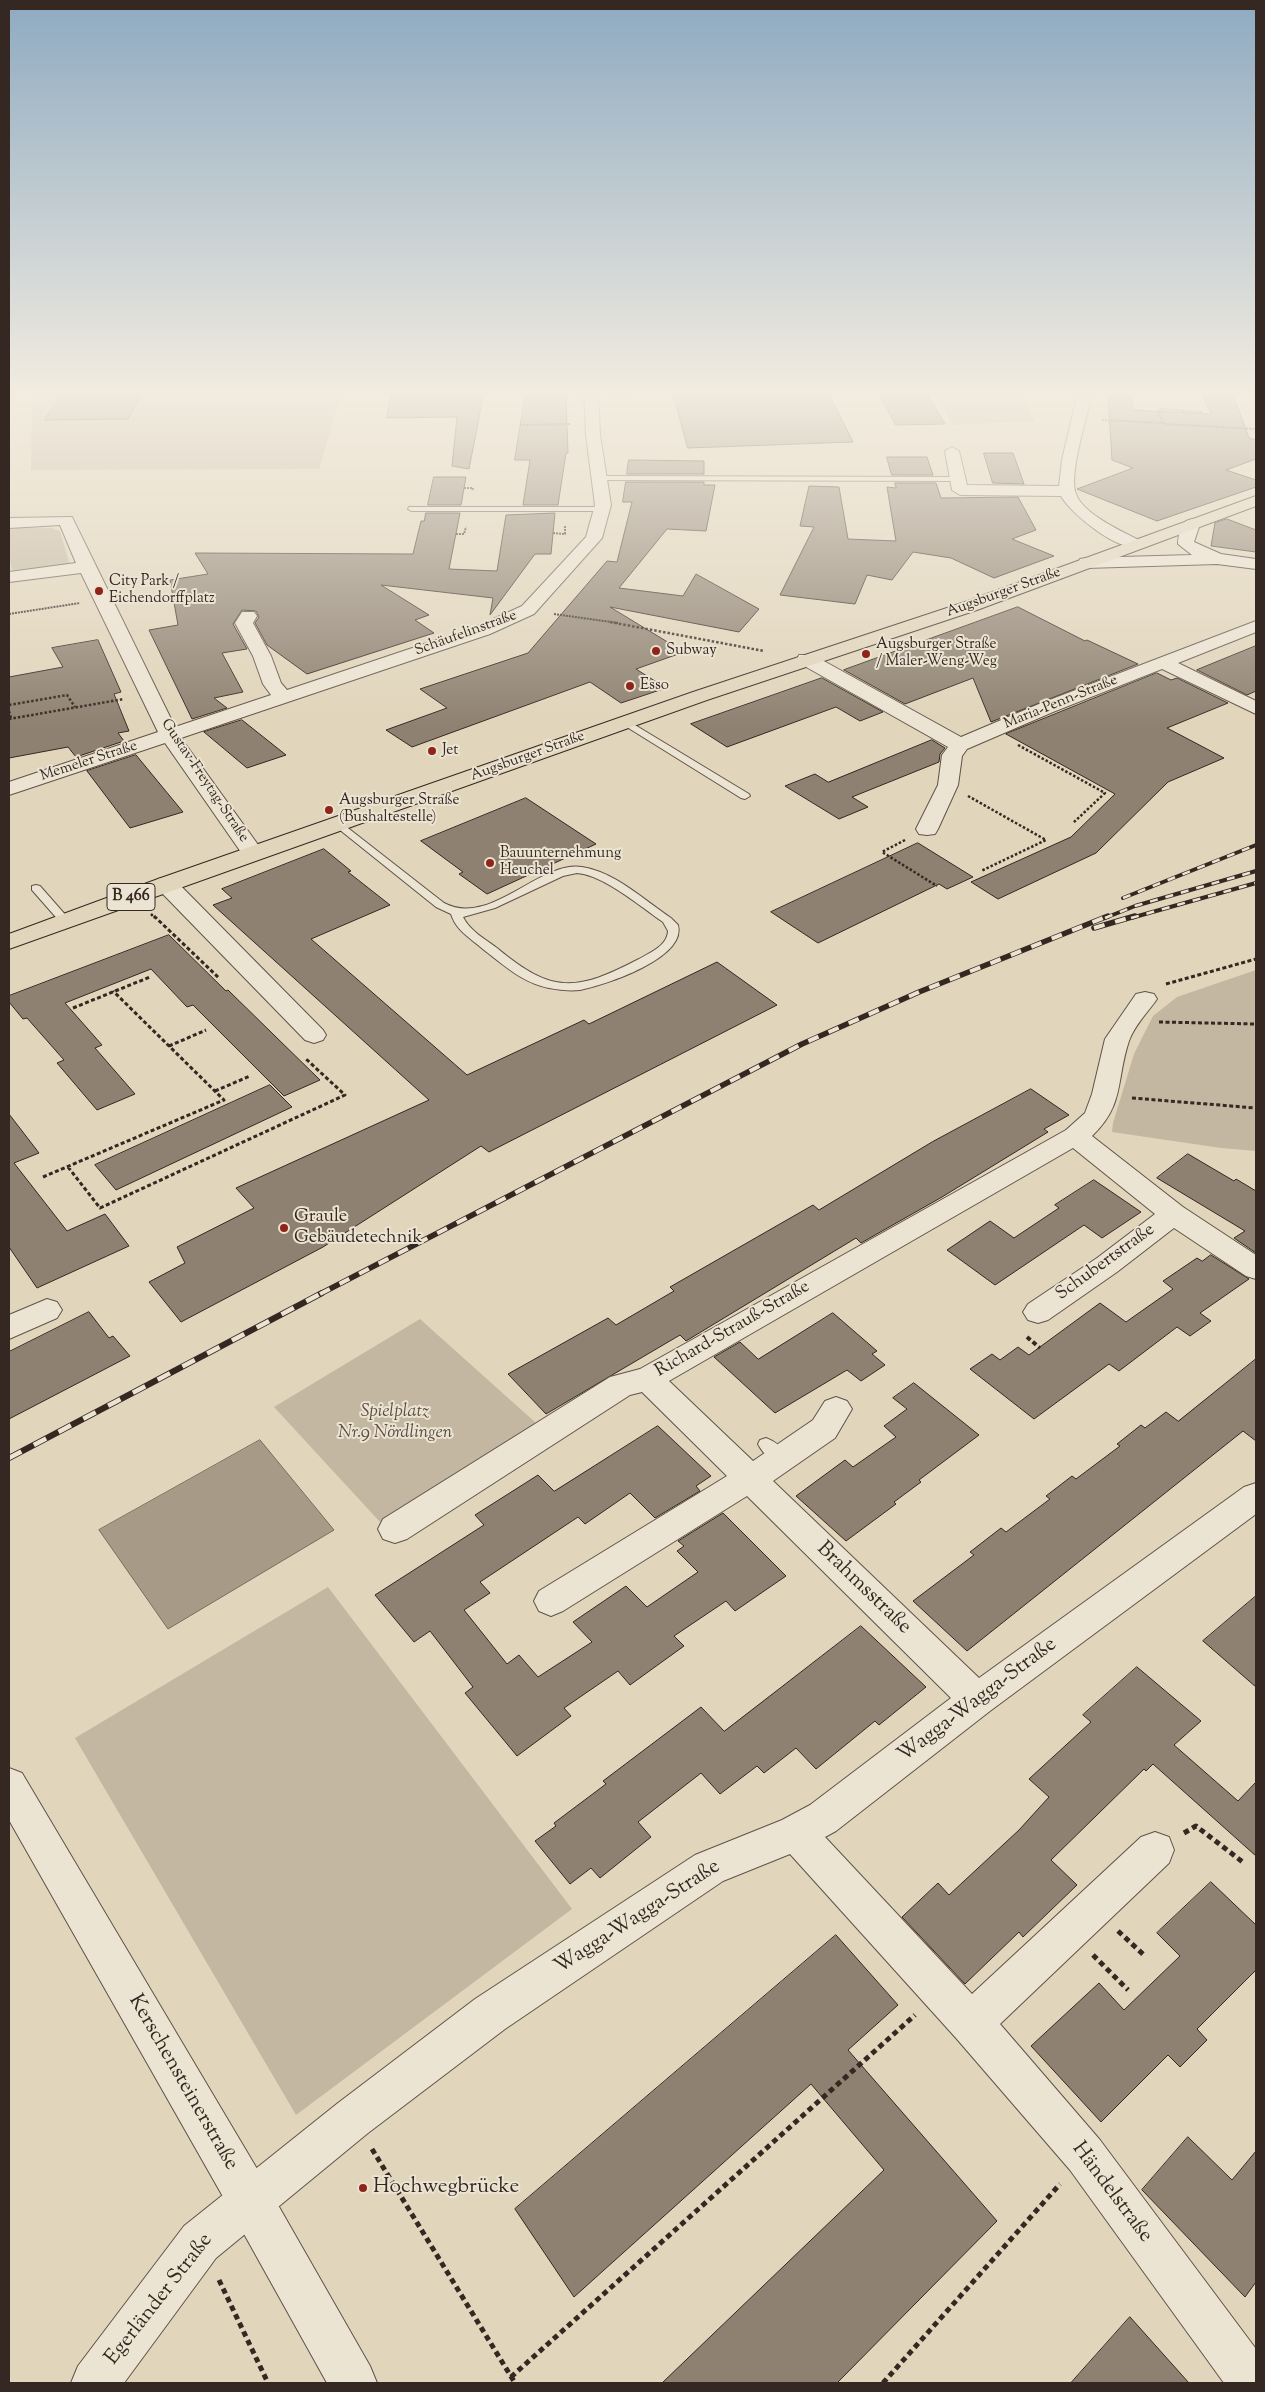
<!DOCTYPE html>
<html>
<head>
<meta charset="utf-8">
<style>
	body { margin:0 }
	#map { position:relative; width:1265px; height:2392px; overflow:hidden; background:#e1d5bb; font-family:"Sorts Mill Goudy",serif }
	canvas { display:block }
	.frame { position:absolute; inset:0; border:10px solid #352721; pointer-events:none }
</style>
</head>
<body>
<div id="map">
<canvas width="1265" height="2392"></canvas>
<div class="frame"></div>
</div>
<script>
const ctx = document.querySelector('canvas').getContext('2d');
ctx.lineJoin = 'round';
function fillPath(path, color) { ctx.fillStyle = color; ctx.fill(path, 'evenodd'); }
function strokePath(path, color, width, dash) { ctx.strokeStyle = color; ctx.lineWidth = width; ctx.lineCap = dash ? 'butt' : 'round'; ctx.setLineDash(dash || []); ctx.stroke(path); }
function write(font, color, halo, rows, align = 'center') {
  ctx.font = font + ' "Sorts Mill Goudy",serif'; ctx.lineWidth = 4; ctx.setLineDash([]); ctx.textBaseline = 'middle'; ctx.strokeStyle = halo; ctx.fillStyle = color; for (const [text, x, y, turn = 0] of rows) {
    ctx.save(); ctx.translate(x, y); ctx.rotate((+turn || 0) * Math.PI / 180); ctx.textAlign = isNaN(turn) ? turn : align; if (halo) ctx.strokeText(text, 0, 0); ctx.fillText(text, 0, 0); ctx.restore();
  }
}
fillPath(new Path2D(`
	M32,392H342L319,469L31,470Z
	M935,392H1022L1035,421L952,425Z
	M20,527L52,528L60,531L70,565L12,570L9,556V530Z
	M1256,970V1151L1221,1148L1112,1132L1113,1123L1134,1054L1153,1016L1177,997Z
	M420,1319L536,1423L380,1522L274,1407Z
	M328,1587L572,1909L296,2115L75,1738Z`), '#c4b7a1');
const water = new Path2D(`
	M260,1440L334,1530L168,1629L99,1530Z`);
fillPath(water, '#a79a87');
strokePath(water, '#796c5e', 1);
const building = new Path2D(`
	M62,392H142L128,419L45,420Z
	M392,392H484L469,469L452,466L457,417L387,418Z
	M526,392H566L568,453H566L558,505H523L530,460H515Z
	M673,392H828L853,442L688,448Z
	M878,392H926L945,424L896,425Z
	M1201,392H1232L1249,438L1256,440V459L1226,470L1256,480V487L1157,521L1077,489L1133,468L1112,460L1108,396L1131,397L1133,410L1211,414Z
	M984,453H1013L1024,484L993,483Z
	M887,457H927L933,475H892Z
	M629,460L704,461V474H627Z
	M434,477H466L461,505H428Z
	M626,482H704V485H715L706,531L667,529L619,588L683,596L696,574L759,609L739,632L610,607L684,652L636,669L666,688L621,703L590,682L412,747L386,730L447,708L420,689L528,653L607,561L617,562L632,502H623Z
	M895,483H936L941,498L1018,497L1036,530L1012,539L1054,556L994,578L951,558L913,552L892,580L867,575L855,604L780,595L814,527L800,526L809,486L839,487L848,539L896,541L887,487L896,488Z
	M426,513H460L449,569L497,571L506,515L555,513L551,554H535L490,615L493,598L381,585L429,615L415,620L434,633L307,674L267,645L255,623L259,617L256,611L242,610L233,624L247,649L222,653L243,692L214,698L227,708L192,719L149,630L178,625L170,580L208,574L195,553L413,554L421,521H424Z
	M1227,519L1256,530V552L1211,546L1215,523Z
	M1018,607L1085,641L1087,640L1138,664L991,722L973,678L905,704L844,670Z
	M98,640L121,692L114,694L129,731L118,733L124,741L76,757L68,747L9,758V677L63,667L52,648Z
	M1256,646V691L1247,695L1197,670Z
	M1157,673L1171,680L1177,678L1228,703L1167,728L1224,758L1168,782L1096,853L998,899L971,882L1071,837L1115,794L1006,734Z
	M822,678L883,712L860,721L836,707L727,747L691,724Z
	M242,720L286,755L247,768L204,732Z
	M932,740L945,748L940,754L939,762L852,797L868,807L839,819L785,786L815,774L828,782Z
	M136,755L183,812L130,828L87,771Z
	M526,798L596,844L487,894L459,874L463,872L421,841Z
	M918,843L973,877L947,889L939,884L818,943L771,912Z
	M324,849L351,871L348,872L390,905L311,939L467,1075L584,1020L589,1024L717,962L777,1005L489,1152L481,1146L323,1247L181,1322L149,1282L185,1263L177,1247L254,1208L236,1188L429,1100L213,905L232,898L222,889Z
	M169,935L226,991L228,990L320,1080L284,1096L193,1005L187,1007L151,969L65,1003L102,1045L95,1048L135,1094L97,1110L57,1063L64,1060L27,1018L23,1019L9,1002V996Z
	M270,1085L292,1107L116,1190L95,1165Z
	M1031,1089L1069,1115L1044,1129L1048,1132L942,1197L861,1243L856,1238L686,1341L680,1335L546,1414L508,1374L608,1318L616,1325L674,1291L670,1287L813,1205L819,1210L932,1142Z
	M9,1114L39,1153L14,1163L67,1231L105,1214L129,1246L37,1288L9,1247Z
	M1188,1154L1234,1181L1236,1179L1256,1191V1253L1234,1238L1245,1231L1157,1178Z
	M1094,1180L1141,1212L1102,1238L1084,1225L995,1285L947,1250L990,1221L1014,1238L1059,1208L1055,1205Z
	M1211,1255L1249,1279L1200,1313L1211,1321L1190,1336L1177,1327L1119,1371L1109,1364L1034,1419L970,1369L992,1354L1000,1360L1018,1347L1029,1355L1100,1303L1126,1322L1173,1289L1163,1281L1197,1258L1202,1261Z
	M89,1312L109,1338L113,1336L130,1356L9,1419V1352Z
	M833,1313L877,1351L872,1354L885,1365L861,1381L847,1370L775,1413L714,1357L740,1342L758,1359Z
	M1256,1359V1441L1243,1431L967,1651L913,1601L974,1555L970,1552L1001,1528L1006,1532L1050,1499L1046,1496L1072,1476L1076,1479L1120,1446L1117,1444L1141,1425L1145,1428L1166,1412L1178,1421Z
	M914,1383L979,1435L919,1480L921,1482L894,1502L896,1504L846,1541L796,1496L845,1460L853,1467L896,1437L884,1426L907,1409L893,1398Z
	M658,1426L711,1476L696,1486L700,1491L655,1518L630,1493L585,1524L578,1517L480,1582L490,1593L464,1610L507,1664L519,1655L538,1677L592,1642L573,1622L626,1586L647,1607L698,1572L677,1551L684,1546L678,1541L723,1513L786,1576L735,1611L726,1601L674,1636L684,1646L630,1685L618,1671L564,1708L571,1716L517,1756L465,1693L473,1687L430,1631L414,1642L375,1595L484,1525L475,1515L538,1475L554,1491Z
	M1256,1596V1687L1203,1641Z
	M861,1626L926,1687L879,1725L875,1721L816,1769L796,1748L764,1773L757,1766L720,1794L701,1773L638,1822L651,1837L600,1878L591,1868L570,1884L535,1841L556,1826L554,1823L606,1784L603,1781L701,1707L724,1731Z
	M1137,1667L1201,1721L1174,1745L1238,1801L1256,1782V1856L1153,1764L1146,1771L1144,1769L1051,1860L1077,1885L1023,1937L1019,1932L965,1984L902,1917L938,1883L949,1895L1019,1830L1049,1797L1029,1779L1091,1722L1083,1715Z
	M1211,1882L1256,1925V1970L1197,2029L1207,2040L1180,2067L1168,2055L1101,2122L1031,2046L1099,1983L1124,2010L1180,1956L1157,1933Z
	M836,1935L898,2005L848,2050L997,2221L837,2383H662L884,2170L811,2084L574,2297L515,2209Z
	M1188,2137L1232,2180L1256,2151V2282L1245,2297L1142,2190Z
	M1130,2317L1189,2383H1071Z`);
fillPath(building, '#8e8171');
strokePath(building, '#352721', 1);
const service = new Path2D(`
	M597,476L958,477L962,479L958,481L600,480L596,478Z
	M409,507H603L607,509L603,511H412L408,509Z
	M625,719L749,794L750,796L745,799L741,798L622,724L620,722Z
	M339,821L444,903C490,928 540,860 582,867C615,872 644,900 671,918L678,925C687,958 605,985 580,990C570,991 559,990 549,988C523,983 505,966 484,950C472,939 456,931 451,914L436,907L335,826L334,824ZM577,873C604,875 641,907 663,922L668,931C667,946 651,952 639,959C576,992 552,994 497,948C485,939 470,931 463,917L495,908L563,876Z
	M36,885L40,886L69,919V923H61L32,890V886Z
	M766,1438C775,1441 786,1450 790,1459L788,1463C776,1467 763,1454 758,1444L760,1440Z`);
const minor = new Path2D(`
	M584,392H598L600,435L611,505L602,538L534,614L490,634L181,738L264,853L261,858L253,860L245,858L165,743L9,795V782L158,732L81,573L9,582V572L76,563L60,525L9,528V518L72,517L175,727L271,695L263,684L253,656L235,623L242,612H254L257,616L253,623L271,656L281,683L287,690L478,626L522,606L586,537L595,505L586,435Z
	M1078,392H1092C1088,417 1068,473 1076,494C1083,514 1123,532 1141,541L1143,544L1141,547C1119,553 1071,514 1061,496L960,495L952,490L945,451L952,447L959,451L967,485L1059,486L1062,460Z
	M1256,621V632L1178,663L1256,701V714L1162,669L1053,712L967,749L962,756L958,785L938,829L935,834L927,835L919,834L916,829L938,785L942,755L948,747L799,663L797,659L799,655H813L961,737L1039,704Z
	M166,877L174,879L323,1030L326,1035L323,1040L314,1043L305,1040L158,889L155,884L158,879Z
	M1145,992L1154,994L1157,999C1148,1012 1134,1026 1129,1041C1116,1079 1125,1105 1092,1136L1183,1207L1256,1255V1279L1246,1276L1174,1228L1117,1272L1048,1320L1038,1323L1028,1320L1023,1312L1028,1304L1097,1258L1155,1214L1073,1148L669,1381L753,1461L813,1420L825,1401L836,1397L847,1401L852,1409L835,1438L773,1481L979,1678L1244,1487L1256,1483V1514L990,1711L836,1831L825,1837L972,1994L1141,1837L1155,1832L1169,1837L1174,1850L1169,1863L1000,2024L1100,2140L1256,2349V2383H1224L1070,2170L956,2038L790,1854L723,1881L505,2029L368,2133L216,2258L124,2383H71L78,2366L184,2226L338,2103L475,1999L695,1855L782,1820L810,1805L951,1698L747,1496L563,1611L551,1616L539,1611L534,1601L539,1591L727,1476L642,1392L630,1395L407,1539L395,1543L383,1539L378,1529L383,1519L610,1377L640,1369L1066,1130L1085,1113L1092,1094L1105,1039L1136,994Z
	M47,1299L57,1302L62,1310L57,1318L9,1339V1315Z`);
const tertiary = new Path2D(`
	M9,1768L22,1773L266,2184L370,2366L377,2383H327L234,2216L9,1820Z`);
const secondary = new Path2D(`
	M1192,519L1198,521L1200,524L1194,542L1221,554L1256,559V569L1217,564L1086,568L1080,567L1078,563L1080,559L1086,558L1192,555L1178,544C1178,535 1181,528 1186,521Z`);
const primary = new Path2D(`
	M1256,496V506L977,610L707,700L9,949V934L158,879L693,692L965,602Z`);
strokePath(service, '#605248', 2);
strokePath(minor, '#605248', 2);
strokePath(tertiary, '#605248', 2);
strokePath(secondary, '#352721', 2);
strokePath(primary, '#352721', 2);
strokePath(new Path2D(`
	M615,399L638,392
	M1202,412L1161,409L1158,412L1164,424L1256,429
	M1102,420L1163,423
	M520,425L570,424
	M464,488H473L472,491
	M553,533L565,534V525
	M456,534H464L466,527
	M9,614L80,603
	M554,614L618,623`), '#352721', 2, [2, 1]);
strokePath(new Path2D(`
	M610,622L764,651
	M9,705L67,695L75,707
	M9,711L11,718
	M9,719L124,699
	M1018,745L1105,793L1073,823
	M968,796L1046,840L981,871
	M905,840L882,852L937,886
	M151,914L155,918`), '#352721', 2.5, [2.5, 2]);
strokePath(new Path2D(`
	M154,916L219,978
	M1166,984L1256,959
	M73,1008L150,977
	M1159,1022L1256,1024
	M169,1046L206,1030
	M215,1091L250,1076
	M1132,1098L1256,1108
	M68,1167L100,1208L345,1095L306,1059
	M43,1177L224,1100L113,991`), '#352721', 3, [4, 2.5]);
strokePath(new Path2D(`
	M1027,1337L1040,1348`), '#352721', 4, [4.5, 3]);
strokePath(new Path2D(`
	M1184,1833L1196,1826L1244,1863
	M1118,1931L1145,1956
	M1093,1955L1128,1990
	M372,2149L515,2383
	M219,2280L268,2383
	M511,2377L915,2015
	M883,2383L1060,2184`), '#352721', 5, [5.5, 4]);
fillPath(service, '#ece4d3');
fillPath(minor, '#ece4d3');
fillPath(tertiary, '#ece4d3');
fillPath(secondary, '#ece4d3');
fillPath(primary, '#e1d5bb');
const railFar2 = new Path2D(`
	M1123,898L1256,845
	M1105,918L1135,906L1256,871
	M1131,918L1256,883`);
const railFar1 = new Path2D(`
	M1094,928L1135,916
	M320,1294L802,1044L919,992L1108,916`);
const rail = new Path2D(`
	M9,1458L322,1293`);
strokePath(railFar2, '#352721', 4);
strokePath(railFar1, '#352721', 5.5);
strokePath(rail, '#352721', 6);
strokePath(railFar2, '#ece4d3', 2.5, [8]);
strokePath(railFar1, '#ece4d3', 4, [11]);
strokePath(rail, '#ece4d3', 4.5, [14]);
const sky = ctx.createLinearGradient(0, 0, 0, 727);
sky.addColorStop(0, '#8eaac1');
sky.addColorStop(0.54, '#f2ece0');
sky.addColorStop(1, '#f2ece000');
ctx.fillStyle = sky;
ctx.fillRect(0, 0, 1265, 727);
for (const [x, y, r, color] of [
	[99,591,5,"#8f2418"],
	[656,651,5,"#8f2418"],
	[866,654,5,"#8f2418"],
	[630,686,5,"#8f2418"],
	[432,751,5,"#8f2418"],
	[329,810,5,"#8f2418"],
	[490,863,5,"#8f2418"],
	[284,1228,5,"#8f2418"],
	[363,2188,5,"#8f2418"]
]) { const dot = new Path2D(); dot.arc(x, y, r, 0, 2 * Math.PI); ctx.fillStyle = color; ctx.fill(dot); strokePath(dot, '#ece4d3', 2); }
write('15px', '#352721', '#ece4d3', [
	["City Park /",109,582],
	["Eichendorffplatz",109,599],
	["Augsburger Straße",876,645],
	["/ Maler-Weng-Weg",876,662],
	["Subway",666,651],
	["Esso",640,686],
	["Jet",442,751],
	["Augsburger Straße",339,801],
	["(Bushaltestelle)",339,818],
	["Bauunternehmung",500,854],
	["Heuchel",500,871]
], 'left');
write('15px', '#352721', '#ece4d3', [
	["Augsburger Straße",1004,593,-20],
	["Schäufelinstraße",466,634,-20],
	["Maria-Penn-Straße",1061,703,-22],
	["Augsburger Straße",528,757,-20],
	["Memeler Straße",89,762,-18],
	["Gustav-Freytag-Straße",204,781,56]
]);
for (const [x, y, w] of [
	[131,897,48]
]) { const box = new Path2D(); box.roundRect(x - w / 2, y - 13.5, w, 27, 4); ctx.fillStyle = '#ece4d3'; ctx.fill(box); strokePath(box, '#352721', 1); }
write('bold 16px', '#352721', null, [
	["B 466",131,897]
]);
write('18px', '#352721', '#ece4d3', [
	["Graule",294,1218],
	["Gebäudetechnik",294,1239]
], 'left');
write('18px', '#352721', '#ece4d3', [
	["Schubertstraße",1106,1263,-36],
	["Richard-Strauß-Straße",733,1330,-30]
]);
write('italic 18px', '#594b41', '#ece4d3', [
	["Spielplatz",395,1413],
	["Nr.9 Nördlingen",395,1434]
]);
write('21px', '#352721', '#ece4d3', [
	["Brahmsstraße",863,1589,44],
	["Wagga-Wagga-Straße",978,1701,-37],
	["Wagga-Wagga-Straße",638,1918,-33],
	["Kerschensteinerstraße",182,2083,60],
	["Händelstraße",1111,2193,53],
	["Egerländer Straße",160,2300,-52]
]);
write('21px', '#352721', '#ece4d3', [
	["Hochwegbrücke",373,2188]
], 'left');
</script>
</body>
</html>
